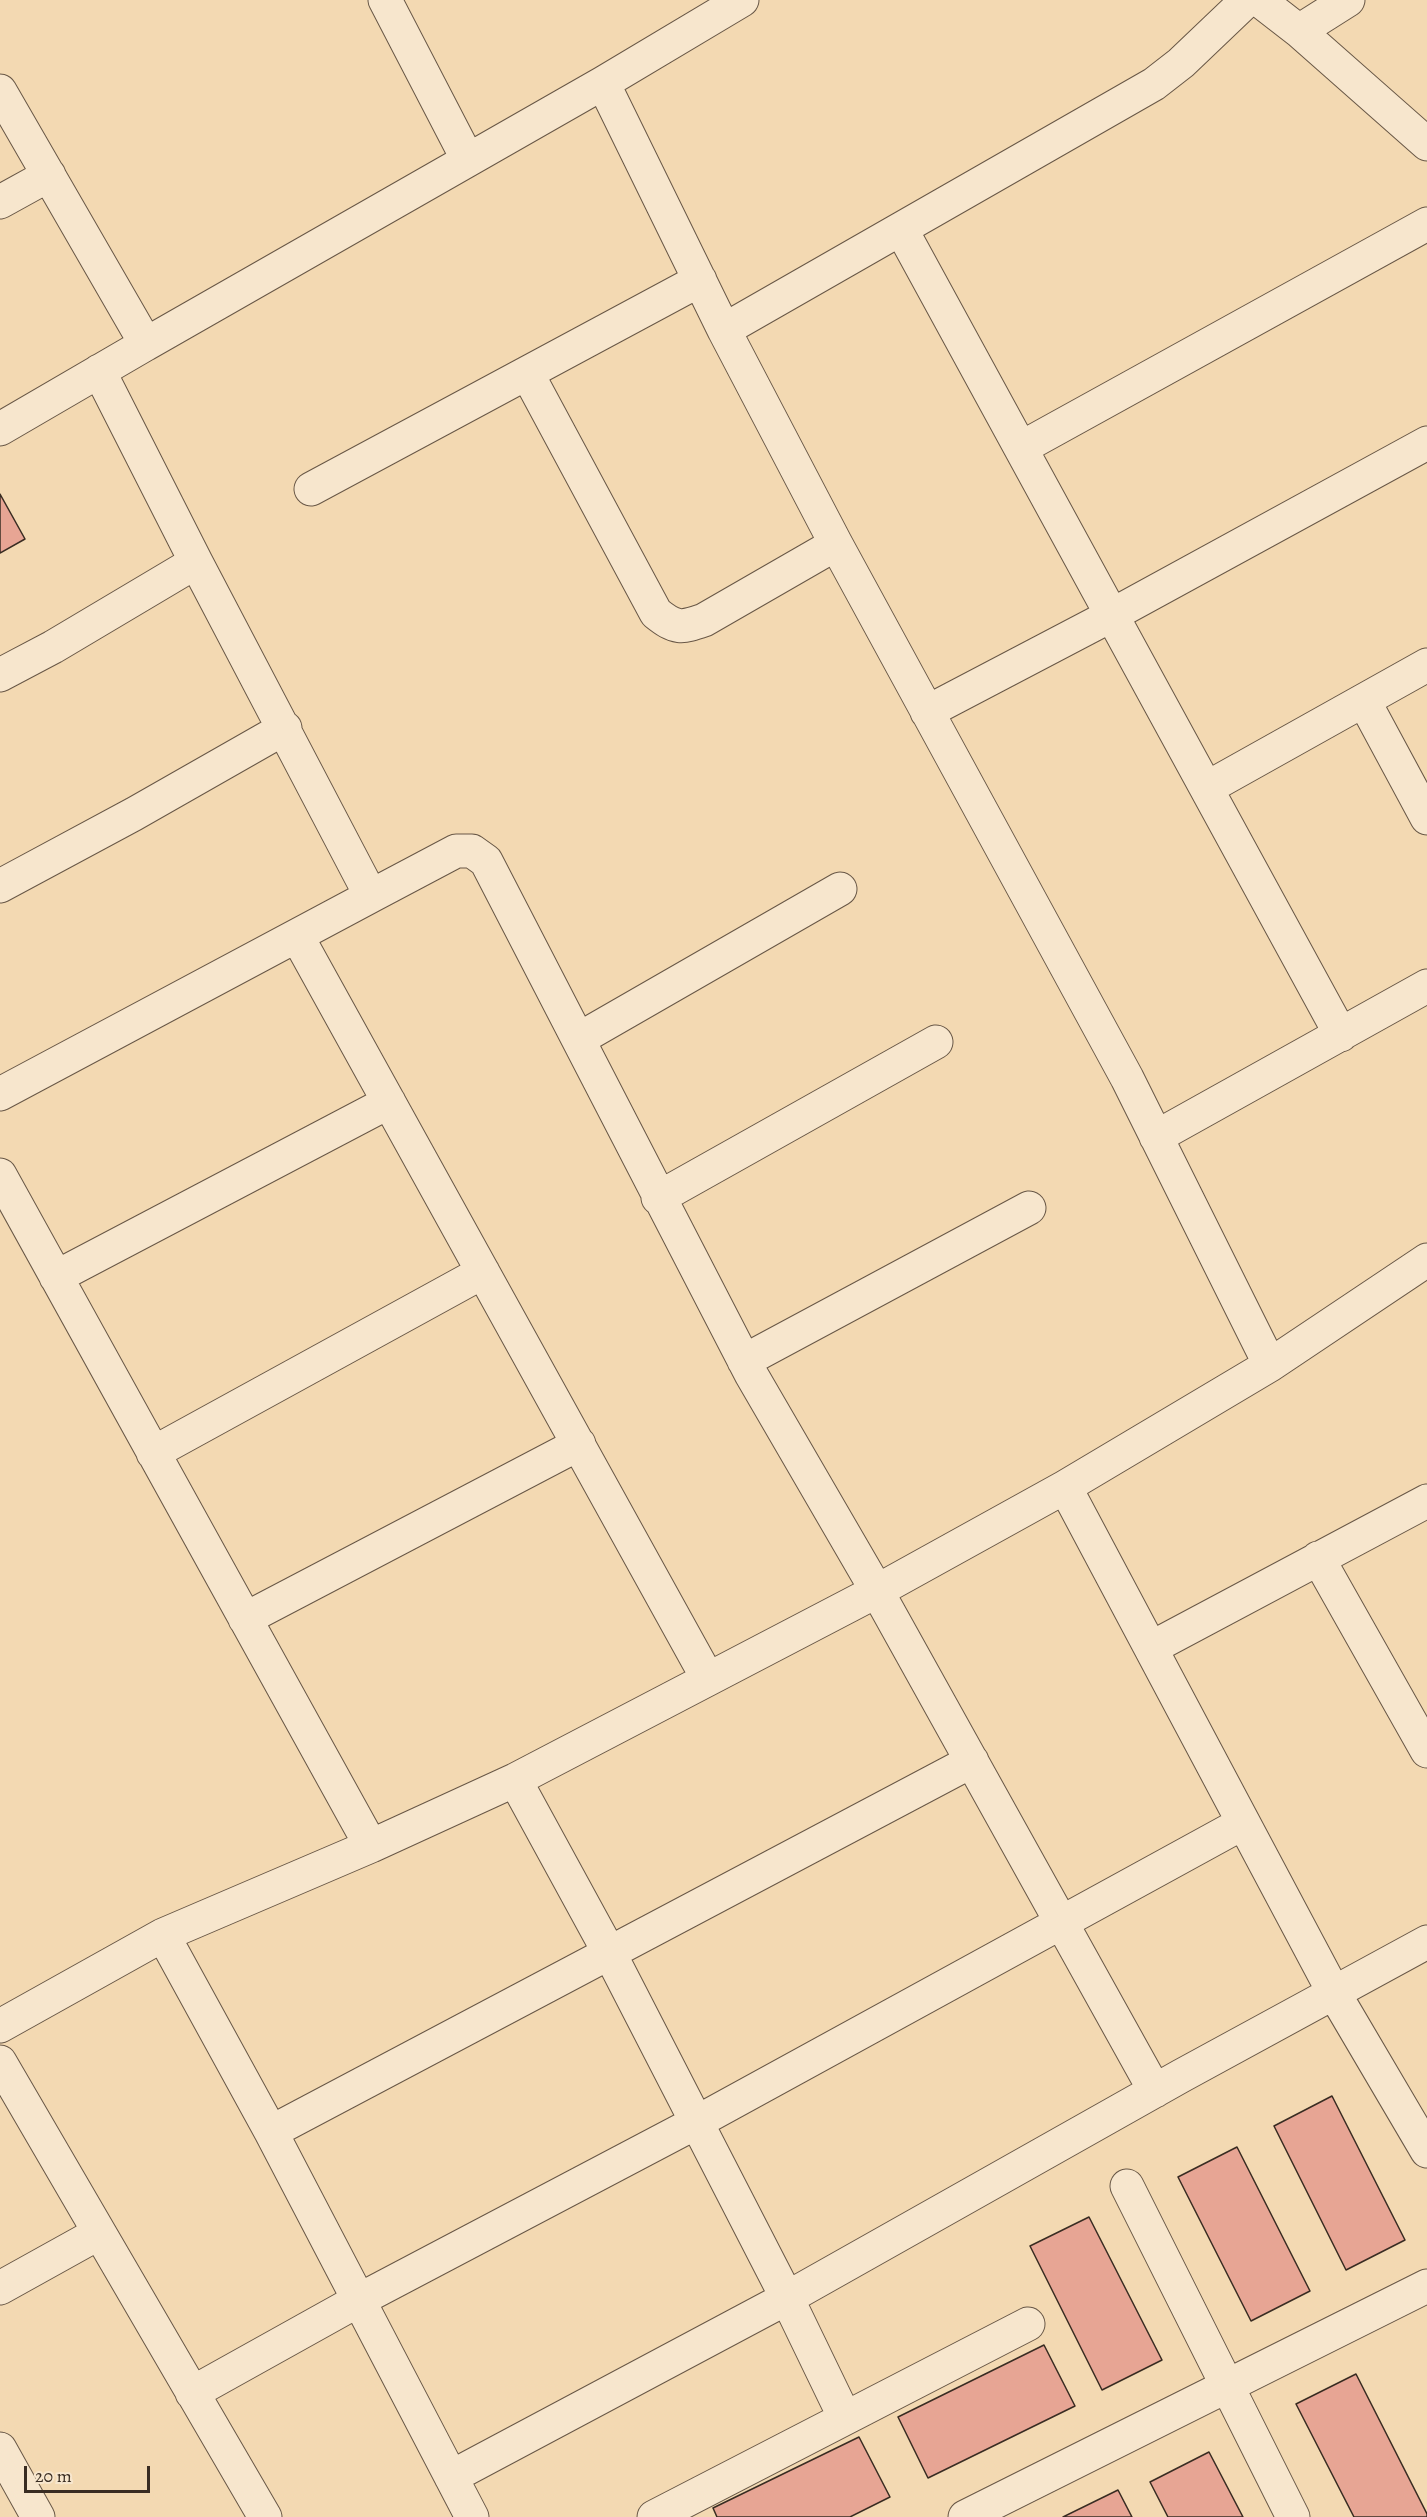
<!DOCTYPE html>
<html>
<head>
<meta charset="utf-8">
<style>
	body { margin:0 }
	#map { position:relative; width:1427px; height:2517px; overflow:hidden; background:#f3d9b2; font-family:Alegreya,serif }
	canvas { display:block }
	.scale { position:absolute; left:24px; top:2466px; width:126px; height:27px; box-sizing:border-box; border:3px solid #392c22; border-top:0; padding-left:8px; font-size:18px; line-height:21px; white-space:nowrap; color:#392c22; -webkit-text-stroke:4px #f7e6cd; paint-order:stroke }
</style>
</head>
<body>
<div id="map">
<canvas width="1427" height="2517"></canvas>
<div class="scale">20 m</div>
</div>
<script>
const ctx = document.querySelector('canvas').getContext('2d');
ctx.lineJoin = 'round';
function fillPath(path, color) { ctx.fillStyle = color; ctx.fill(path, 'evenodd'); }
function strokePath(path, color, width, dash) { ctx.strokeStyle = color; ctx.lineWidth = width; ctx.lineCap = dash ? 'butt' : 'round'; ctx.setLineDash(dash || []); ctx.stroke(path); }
const building = new Path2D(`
	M0,494L25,539L0,553Z
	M1332,2096L1405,2240L1346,2270L1274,2126Z
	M1237,2147L1310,2291L1251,2321L1178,2177Z
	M1089,2217L1162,2360L1102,2390L1030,2246Z
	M1044,2345L1075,2406L928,2478L898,2417Z
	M1356,2374L1427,2514V2517H1354L1296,2404Z
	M859,2437L890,2497L850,2517H717L713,2508Z
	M1209,2452L1243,2517H1168L1150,2482Z
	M1118,2490L1132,2517H1063Z`);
fillPath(building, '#e7a594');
strokePath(building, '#392c22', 1.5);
const street = new Path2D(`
	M385,0L468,160
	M1259,0L1299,31L1427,144
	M1299,31L1348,0
	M603,83L724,330L836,544L1127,1078L1270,1365
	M0,91L146,344L603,83L742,0
	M0,202L49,175
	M901,229L1341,1035
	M724,330L1154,84L1181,63L1247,0
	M99,371L196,562L371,896L456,851H472L486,861L751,1374L877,1591L1155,2091
	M527,373L656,613C676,629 681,628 704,620L836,544
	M0,429L146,344
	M1021,448L1427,224
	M311,489L700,280
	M0,675L53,647L196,562
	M1364,701L1427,818
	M927,712L1112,615L1427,443
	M1207,788L1427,665
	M0,886L134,814L285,728
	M297,936L708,1679
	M579,1039L840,889
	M0,1094L371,896
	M1156,1137L1427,986
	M0,1175L371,1846
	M658,1198L936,1042
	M1427,1260L1270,1365L1065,1487L1334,1993L1427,2151
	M56,1277L389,1102
	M744,1361L1029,1208
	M153,1453L483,1272
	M1318,1558L1427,1751
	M245,1619L579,1444
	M1151,1648L1427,1501
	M515,1780L610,1954L787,2298L1181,2076L1427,1942
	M163,1935L271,2132L472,2517
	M0,2026L163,1935L371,1846L515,1780L877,1591L1065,1487
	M0,2062L265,2517
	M271,2132L972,1761
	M1127,2186L1293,2517
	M0,2288L99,2233
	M192,2393L359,2300L697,2122L1243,1823
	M0,2449L38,2517
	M451,2477L787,2298L845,2418
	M654,2517L1028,2324
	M965,2517L1427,2286`);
strokePath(street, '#685746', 35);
strokePath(street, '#f7e6cd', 33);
</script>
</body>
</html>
